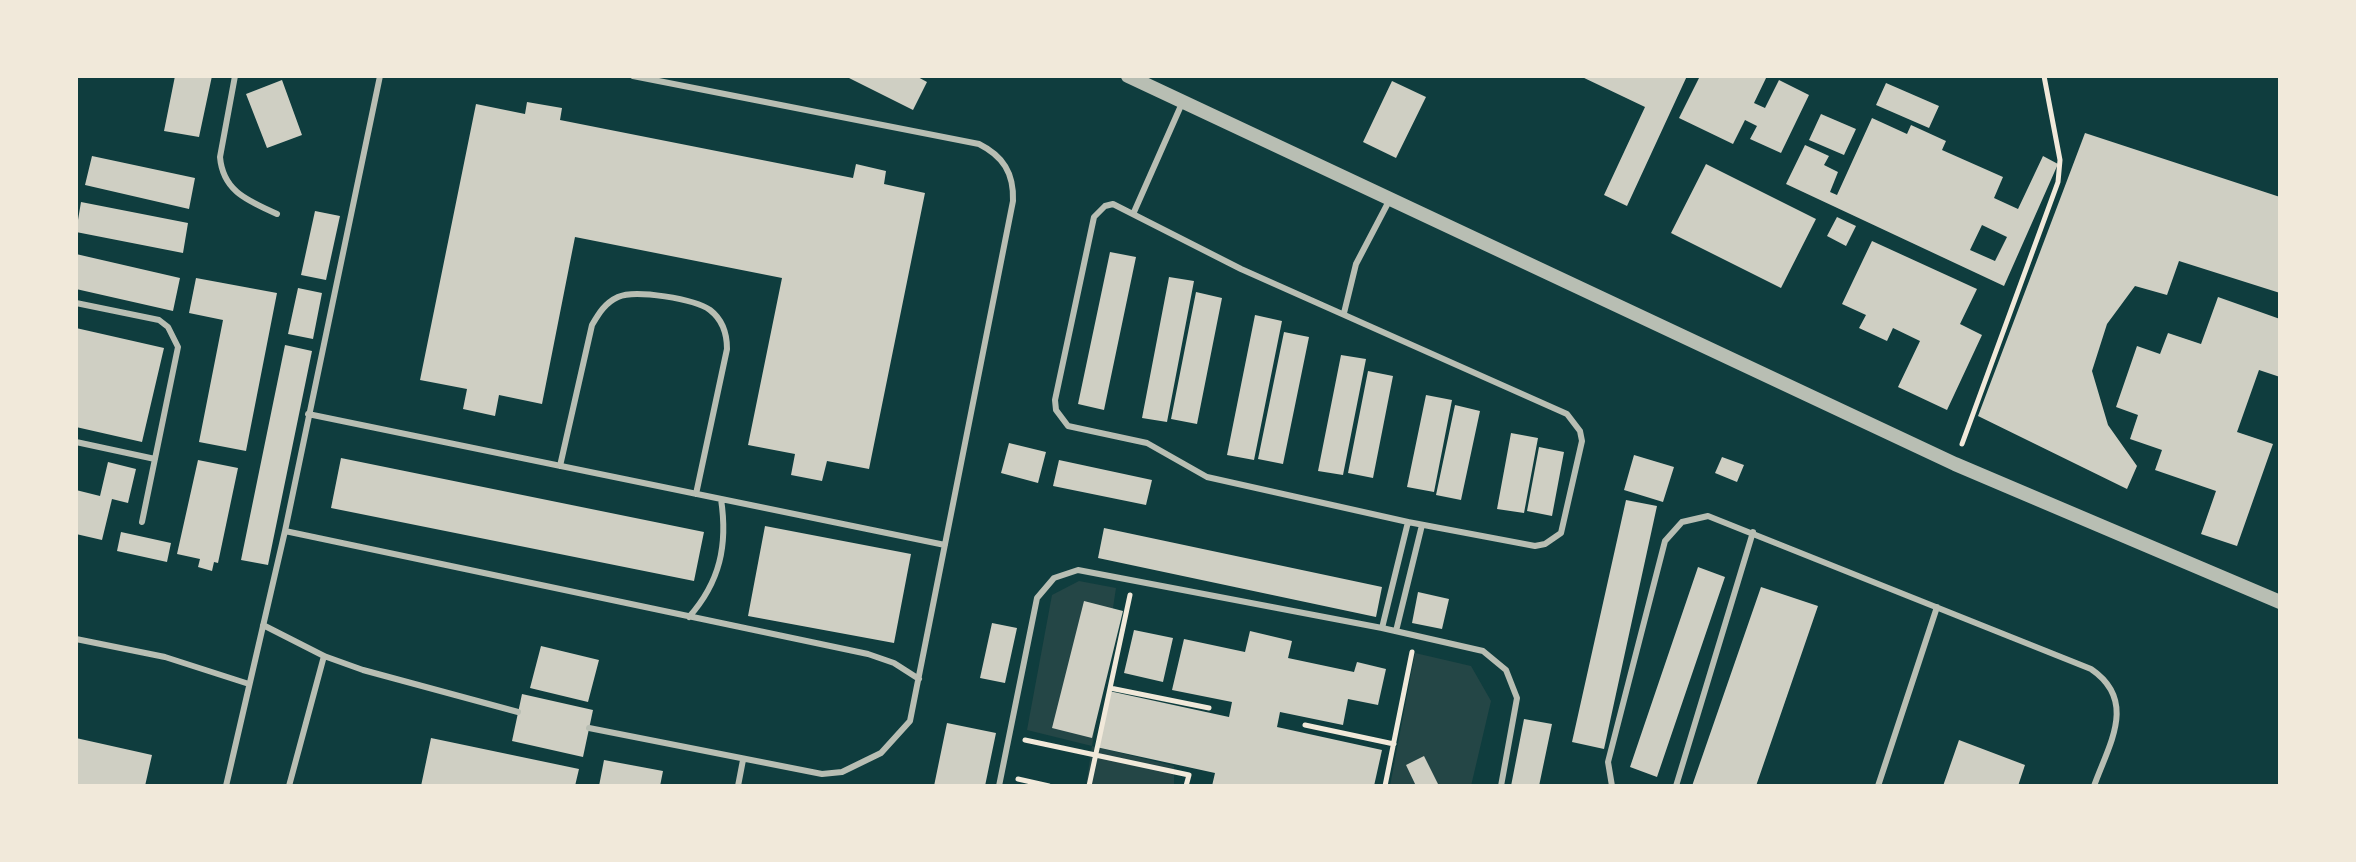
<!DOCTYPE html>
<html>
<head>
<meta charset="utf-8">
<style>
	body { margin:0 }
	#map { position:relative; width:2356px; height:862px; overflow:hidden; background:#0f3d3e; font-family:"Exo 2",sans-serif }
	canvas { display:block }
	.frame { position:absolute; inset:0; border:78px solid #f1e9da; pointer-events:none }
</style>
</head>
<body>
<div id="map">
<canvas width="2356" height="862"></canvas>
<div class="frame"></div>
</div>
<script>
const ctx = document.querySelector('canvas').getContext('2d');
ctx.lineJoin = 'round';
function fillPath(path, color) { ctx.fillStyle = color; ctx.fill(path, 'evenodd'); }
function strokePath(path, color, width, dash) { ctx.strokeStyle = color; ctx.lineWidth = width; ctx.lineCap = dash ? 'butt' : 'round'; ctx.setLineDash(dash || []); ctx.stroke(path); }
fillPath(new Path2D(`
	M1079,581L1116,588L1092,746L1174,766V786H1086L1092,746L1027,730L1052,595Z
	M1415,653L1471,666L1491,701L1471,786H1390Z`), '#244646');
fillPath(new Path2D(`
	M175,76H212L199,137L164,131Z
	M845,76H916L927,82L913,110Z
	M1580,76H1687L1627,206L1604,195L1645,107Z
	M1700,76H1767L1754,103L1765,108L1779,80L1809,95L1781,153L1750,139L1757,126L1745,120L1733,144L1679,118Z
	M282,80L302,135L267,148L246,94Z
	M1392,81L1426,97L1396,158L1363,142Z
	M1886,83L1939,106L1929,128L1876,105Z
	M527,102L562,108L560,120L853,178L856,164L886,171L884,184L925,193L869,469L827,461L822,481L791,475L795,454L748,445L782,278L575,237L542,404L499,395L495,416L463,409L467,389L420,380L476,104L525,114Z
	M1821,114L1856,129L1844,155L1809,140Z
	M1872,118L1907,134L1911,125L1946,141L1942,150L2003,177L1994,198L2018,209L2043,156L2058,164L2004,286L1786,184L1805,145L1829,156L1824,165L1838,172L1830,192L1837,195ZM1982,225L2007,237L1995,261L1970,250Z
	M2085,133L2280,197V293L2179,261L2167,295L2135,286L2107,324L2092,371L2108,425L2137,466L2127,489L1978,416Z
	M92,156L195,178L189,209L85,185Z
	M1706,164L1816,219L1781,288L1671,233Z
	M81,202L188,223L183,253L76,232Z
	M315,211L340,216L326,280L301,275Z
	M1837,217L1856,226L1846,246L1827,236Z
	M1872,241L1977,289L1960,324L1982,335L1947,410L1898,387L1920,341L1893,328L1887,341L1859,328L1866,315L1842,304Z
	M1110,252L1136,257L1104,410L1078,404Z
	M76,254L180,278L173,311L76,289Z
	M1169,277L1194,281L1167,422L1142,418Z
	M196,278L277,293L246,451L199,442L223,320L189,313Z
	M298,288L322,293L313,339L288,334Z
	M1196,292L1222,298L1197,424L1171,419Z
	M2218,297L2280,319V377L2259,370L2237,432L2273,444L2237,546L2201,534L2216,491L2155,470L2162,450L2130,439L2138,415L2116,407L2137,346L2160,354L2168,333L2201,344Z
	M1255,315L1282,321L1254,460L1227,455Z
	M76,328L164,348L142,442L76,427Z
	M1284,332L1309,337L1283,464L1258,459Z
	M285,345L312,351L268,565L241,560Z
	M1341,355L1366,359L1343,475L1318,471Z
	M1368,371L1393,376L1373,478L1348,473Z
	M1426,395L1452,400L1434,492L1407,487Z
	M1455,405L1480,411L1461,500L1436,495Z
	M1511,433L1538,438L1524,513L1497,509Z
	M1009,443L1046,452L1038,483L1001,473Z
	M1539,447L1564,452L1552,516L1527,511Z
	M1634,455L1674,467L1663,502L1624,490Z
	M1722,457L1744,465L1737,482L1715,473Z
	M341,458L704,532L694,581L331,508Z
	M198,460L238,468L218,563L214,562L212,571L198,567L200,559L177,554Z
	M1059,460L1152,480L1146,505L1053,486Z
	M108,462L136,469L128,503L112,499L102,540L76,534V490L100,496Z
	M1626,500L1657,506L1604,749L1572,742Z
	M765,526L911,554L894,643L748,616Z
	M1104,528L1382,587L1376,617L1098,558Z
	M121,532L171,543L167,562L117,551Z
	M1698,567L1725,577L1657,777L1630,767Z
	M1761,587L1818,606L1756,786H1692Z
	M1418,592L1449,599L1442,629L1412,623Z
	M1084,601L1123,611L1092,738L1052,728Z
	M992,623L1017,628L1005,683L980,678Z
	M1134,630L1173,638L1163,682L1124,673Z
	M1250,631L1292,641L1288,658L1354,672L1357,662L1386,669L1378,705L1348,699L1343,725L1280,712L1277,727L1382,750L1374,786H1212L1215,773L1096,747L1109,691L1229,717L1232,702L1172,690L1184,639L1245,652Z
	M541,646L599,660L588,702L530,688Z
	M522,694L593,710L583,757L512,741Z
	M1524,719L1552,724L1539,786H1511Z
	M947,723L996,733L985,786H934Z
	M76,738L152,755L145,786H76Z
	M431,738L579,769L575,786H421Z
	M1959,740L2025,765L2018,786H1943Z
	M1424,756L1439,786H1416L1406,765Z
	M604,760L663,771L660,786H599Z`), '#cfcfc3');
strokePath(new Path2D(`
	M1962,444L2058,182L2060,160L2044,76
	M1110,688L1209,708
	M1305,725L1394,744
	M1025,740L1189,775L1186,786
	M1018,779L1049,786
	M1089,786L1130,595
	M1385,786L1412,652`), '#f1e9da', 5);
strokePath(new Path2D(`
	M235,76L220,157C223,192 249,201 277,214
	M1113,204L1241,269L1567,414L1580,431L1582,441L1561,533L1545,544L1535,546L1408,522L1207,477L1147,443L1068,426L1056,410L1055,400L1094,217L1105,206Z
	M1134,212L1183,101
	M76,303L159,320L168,327L178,347L142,522
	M1344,313L1356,264L1389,201
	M308,414L945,545
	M76,442L155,459
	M560,466L592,325C599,313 605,303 618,297C635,289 695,299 710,310C723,320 727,334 727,349L696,494
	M285,531L868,654L894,663L919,679
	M689,617C720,582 728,545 721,499
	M263,625L324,656L363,670L518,712
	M1382,628L1408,522
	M1396,631L1422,525
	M76,639L165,657L249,684
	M589,728L822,774L842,772L881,753L910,721L1013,201C1014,173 1003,156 979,144L633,76
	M226,786L285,531L380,76
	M289,786L324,656
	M738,786L743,760
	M999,786L1037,598L1054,578L1078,570L1382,628L1483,651L1506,670L1517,698L1501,786
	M1612,786L1608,762L1665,541L1682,522L1708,516L2091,669C2138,701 2109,744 2094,786
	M1676,786L1753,532
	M1878,786L1937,607`), '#b8beb3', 6);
strokePath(new Path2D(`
	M1128,76L1955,464L2280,602`), '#b8beb3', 14);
</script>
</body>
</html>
